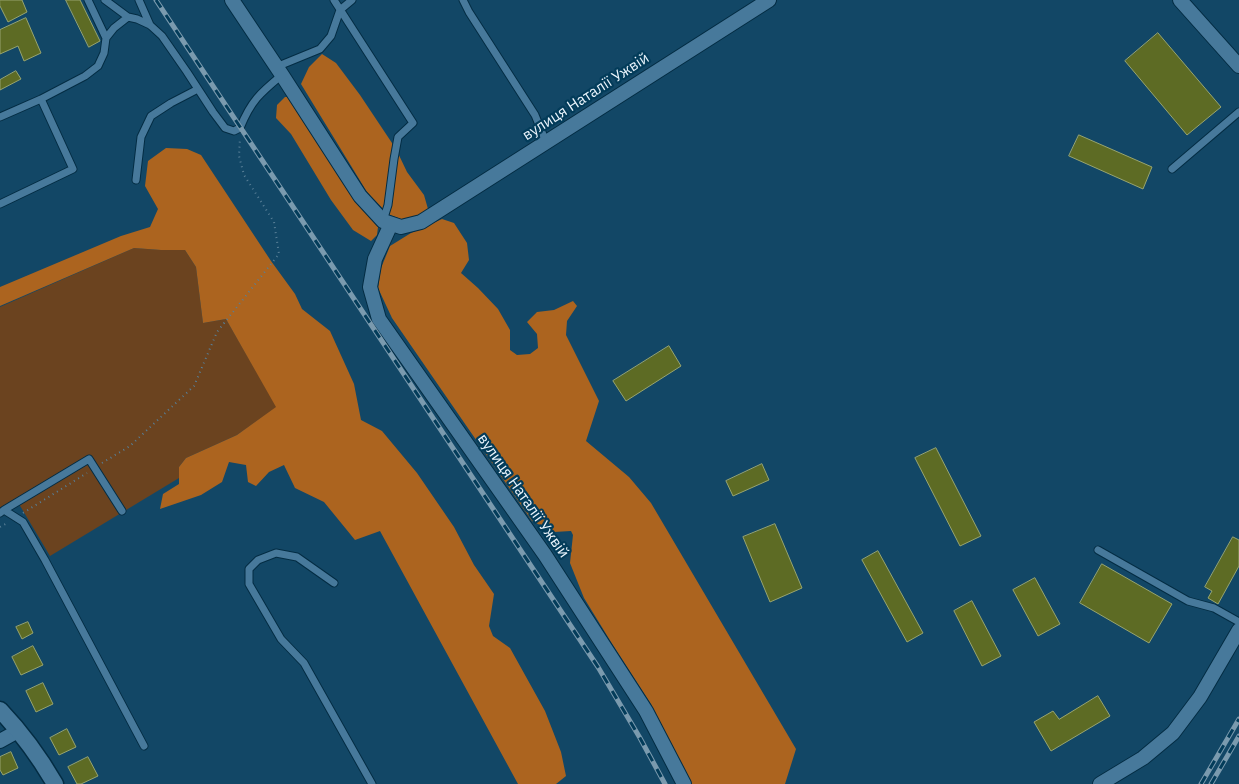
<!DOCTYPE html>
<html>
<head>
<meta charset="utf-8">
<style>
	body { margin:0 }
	canvas { display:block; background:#124766 }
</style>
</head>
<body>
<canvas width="1239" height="784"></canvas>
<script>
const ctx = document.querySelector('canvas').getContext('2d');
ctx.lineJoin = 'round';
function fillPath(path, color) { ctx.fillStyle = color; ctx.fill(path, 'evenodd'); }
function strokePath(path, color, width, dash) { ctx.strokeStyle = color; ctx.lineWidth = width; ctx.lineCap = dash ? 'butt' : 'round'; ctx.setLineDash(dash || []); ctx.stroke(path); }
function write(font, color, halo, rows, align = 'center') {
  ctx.font = font + ' "IBM Plex Sans",sans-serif'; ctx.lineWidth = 4.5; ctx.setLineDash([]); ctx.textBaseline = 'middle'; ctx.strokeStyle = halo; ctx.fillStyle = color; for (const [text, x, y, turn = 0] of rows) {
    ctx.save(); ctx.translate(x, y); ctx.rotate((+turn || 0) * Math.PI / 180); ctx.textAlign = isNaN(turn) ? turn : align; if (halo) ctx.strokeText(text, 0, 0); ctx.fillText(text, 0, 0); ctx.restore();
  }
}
fillPath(new Path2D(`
	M134,248L161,250H185L196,267L203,323L226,319L277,407L237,435L186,458L179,467V478L50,556L19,504L0,515V307Z`), '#6b431f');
fillPath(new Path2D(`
	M322,54L336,63L360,95L396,149L407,172L424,195L428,209L418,216L404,220L388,214L367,192L301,84L309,67Z
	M285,97H290L356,200L378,227L377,235L371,241L353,230L331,200L291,134L276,118L277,105Z
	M166,148L187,149L201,155L271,261L295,294L302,309L330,331L354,384L361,420L382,431L417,473L454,527L474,565L494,594L489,626L493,636L510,648L545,711L561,752L566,776L556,784H518L380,531L355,540L324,502L295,488L284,465L269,472L256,486L248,482L246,465L229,462L222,482L201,495L160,509L163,494L179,484V467L186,458L237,435L276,407L226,319L203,323L196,267L185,250H161L134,248L0,306V287L121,236L150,227L158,209L145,186L148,161Z
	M442,219L454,223L467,243L469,260L461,273L478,288L498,309L510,330V350L517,355L530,354L538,348L537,334L527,322L537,312L554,310L573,301L577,306L567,321L566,335L599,401L586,441L629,477L651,503L796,749L785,784H690L651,704L611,642L584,598L570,563L573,535L571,531L554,532L532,521L392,318L378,288L381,268L390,246L411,233Z`), '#ac641f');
const building = new Path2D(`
	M0,0H22L27,12L8,22L0,6Z
	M66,0H80L100,41L89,47Z
	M26,18L41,53L24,61L18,46L0,54V30Z
	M1158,33L1221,107L1187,135L1125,61Z
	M16,71L21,79L0,90V80Z
	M1079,135L1152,167L1143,189L1069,156Z
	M669,346L681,366L626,401L613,381Z
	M936,448L981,536L960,546L915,458Z
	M762,464L769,480L733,496L726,481Z
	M775,524L802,588L770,602L743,537Z
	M1233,537L1239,540V566L1218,604L1208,598L1212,591L1205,587Z
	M878,551L923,633L907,642L862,560Z
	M1102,564L1172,604L1149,643L1080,603Z
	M1035,578L1060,624L1038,636L1013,590Z
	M972,601L1001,656L982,666L954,611Z
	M28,622L33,633L22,639L16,627Z
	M33,646L43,665L21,675L12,657Z
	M43,683L53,704L36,712L26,691Z
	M1098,696L1110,716L1051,751L1034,722L1053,711L1059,719Z
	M67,729L76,747L59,755L50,738Z
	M11,752L18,768L3,775L0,770V757Z
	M88,757L98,776L81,784H77L68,767Z`);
fillPath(building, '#5d6b24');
strokePath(building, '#97a46f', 1);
const service = new Path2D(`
	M88,0L106,38
	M105,0L128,17
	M139,0L150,25
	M334,0L413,123L398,137L394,159L388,205L383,221
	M463,0L469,12L535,115L546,142
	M276,67L320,49L331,36L340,10L352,0
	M0,117L41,99L85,76L98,66L104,53L106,38L114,28L128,17L137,19L150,25L162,36L187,72L213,112L225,128L234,131L240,128C251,101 260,93 282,75
	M1172,169L1239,112
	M136,180L141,137L151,116L171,103L198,89
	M0,204L73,169L41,99
	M4,510L89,459L122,511
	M0,513L4,510L23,522L45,560L144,746
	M1098,550L1188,601L1214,608L1239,622
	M334,583L297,557L276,553L258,560L249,569V584L281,639L304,663L372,784`);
const minor = new Path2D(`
	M232,0L282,75L360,196L383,221L401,227L421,222L769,0
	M1180,0L1239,66
	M391,224L375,259L370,287L379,319L545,555L646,711L684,784
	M0,741L18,731
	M1100,784L1143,758L1173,733L1200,697L1239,630`);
const tertiary = new Path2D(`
	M0,710C21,732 40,758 55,784`);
strokePath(service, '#032c43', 9);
strokePath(minor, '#032c43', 16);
strokePath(tertiary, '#032c43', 19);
strokePath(new Path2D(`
	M102,463L130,446L194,386L217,332L279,254L274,222L244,175L239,156L240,138
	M23,513L87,473
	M0,527L7,523`), '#587f97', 2, [1, 4]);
strokePath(service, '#47799b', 7);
strokePath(minor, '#47799b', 14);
strokePath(tertiary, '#47799b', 16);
const rail = new Path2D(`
	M156,0L598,667L640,738L665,784
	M1201,784L1239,719
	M1211,784L1239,736`);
strokePath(rail, '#7a9aae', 5);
strokePath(rail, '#033c5a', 3, [9]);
write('15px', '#ebf5fd', '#033c5a', [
	["вулиця Наталії Ужвій",586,97,-33],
	["вулиця Наталії Ужвій",523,496,55]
]);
</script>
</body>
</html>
